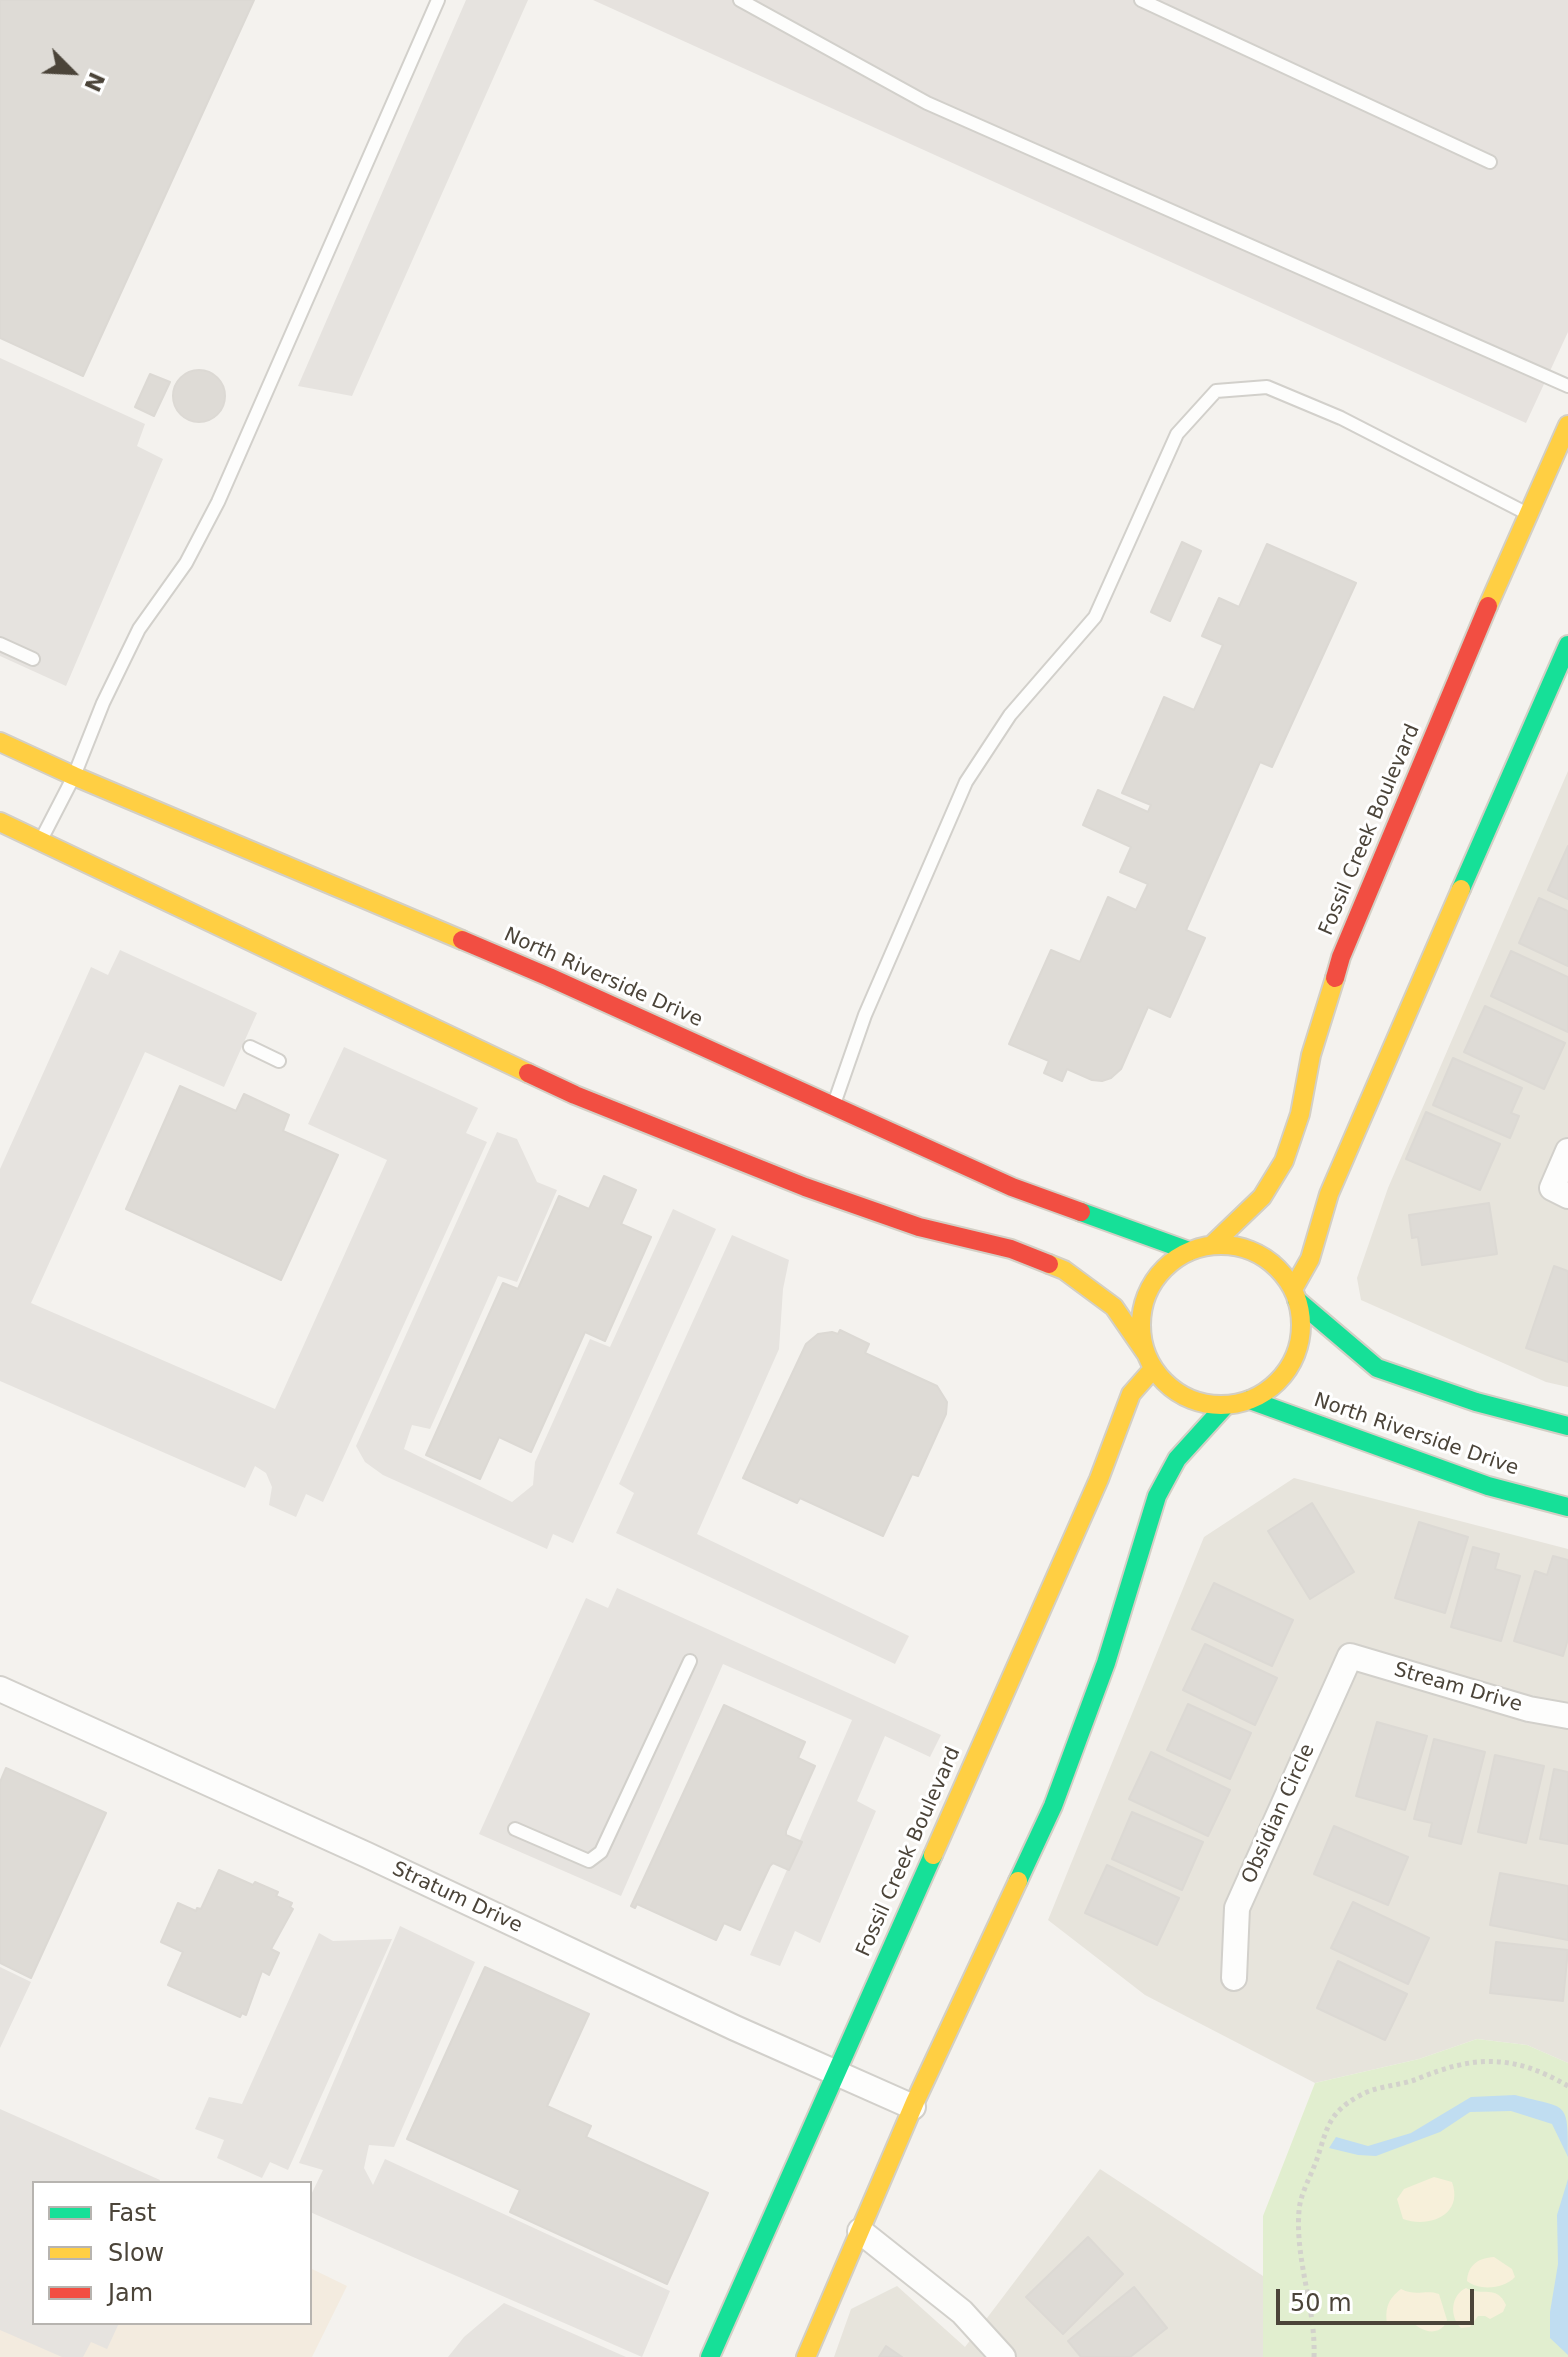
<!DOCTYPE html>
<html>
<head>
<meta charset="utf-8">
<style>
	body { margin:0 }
	#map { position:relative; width:1568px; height:2357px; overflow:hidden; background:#f4f2ee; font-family:"DejaVu Sans",sans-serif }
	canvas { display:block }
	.legend { position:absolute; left:32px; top:2181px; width:280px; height:144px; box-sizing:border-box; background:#fff; border:2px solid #b7b4b0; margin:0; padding:10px 14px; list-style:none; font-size:24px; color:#4b4439 }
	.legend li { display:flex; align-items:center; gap:16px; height:40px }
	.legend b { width:40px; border:2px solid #b7b4b0 }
	.north { position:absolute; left:32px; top:32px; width:80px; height:80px; -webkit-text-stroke:6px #fff; paint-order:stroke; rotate:114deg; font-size:22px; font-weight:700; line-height:32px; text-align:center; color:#4b4439 }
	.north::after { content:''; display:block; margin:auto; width:28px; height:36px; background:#4b4439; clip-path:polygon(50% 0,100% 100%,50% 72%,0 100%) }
	.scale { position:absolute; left:1276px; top:2289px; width:198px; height:36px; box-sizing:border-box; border:4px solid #4b4439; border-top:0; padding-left:10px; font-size:24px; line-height:28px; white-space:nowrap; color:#4b4439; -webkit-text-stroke:6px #fff; paint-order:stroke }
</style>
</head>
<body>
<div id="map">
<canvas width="1568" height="2357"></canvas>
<ul class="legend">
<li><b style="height:10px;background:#16e098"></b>Fast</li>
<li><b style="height:10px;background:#ffcf43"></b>Slow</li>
<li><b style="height:10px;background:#f24e42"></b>Jam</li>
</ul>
<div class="north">N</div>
<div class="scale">50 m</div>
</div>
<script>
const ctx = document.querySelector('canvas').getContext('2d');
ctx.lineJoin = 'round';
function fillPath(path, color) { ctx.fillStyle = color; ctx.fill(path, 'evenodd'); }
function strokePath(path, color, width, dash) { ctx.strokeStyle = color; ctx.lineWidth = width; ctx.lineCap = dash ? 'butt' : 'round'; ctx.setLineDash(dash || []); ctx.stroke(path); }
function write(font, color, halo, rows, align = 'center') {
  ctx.font = font + ' "DejaVu Sans",sans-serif'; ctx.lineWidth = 6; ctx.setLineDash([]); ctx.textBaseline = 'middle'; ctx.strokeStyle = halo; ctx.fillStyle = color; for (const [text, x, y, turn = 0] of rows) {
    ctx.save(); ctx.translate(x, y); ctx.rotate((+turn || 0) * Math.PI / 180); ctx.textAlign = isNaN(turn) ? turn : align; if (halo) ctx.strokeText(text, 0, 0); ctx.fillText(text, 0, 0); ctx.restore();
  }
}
fillPath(new Path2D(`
	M1568,771V1387L1546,1382L1361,1300L1357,1278L1388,1188Z
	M1294,1478L1568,1549V2063L1527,2045L1477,2039L1419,2059L1315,2083L1145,1995L1048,1920L1204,1537Z
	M1100,2169L1263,2276V2357H834L851,2309L897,2286L965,2347Z`), '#e7e4dc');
fillPath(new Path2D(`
	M0,2120L34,2183V2323H310V2268L347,2286L312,2357H0Z`), '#f3ebdf');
fillPath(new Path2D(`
	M593,0H1568V332L1526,423Z`), '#e6e2de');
fillPath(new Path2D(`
	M1477,2039L1527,2045L1568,2063V2357H1263V2216L1315,2083L1419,2059Z`), '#e1eecf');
fillPath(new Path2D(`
	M1434,2177L1452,2182C1464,2216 1428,2228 1403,2219L1397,2199L1404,2189Z
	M1494,2257L1512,2269L1515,2277C1504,2289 1479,2291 1467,2281C1468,2265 1478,2258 1494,2257Z
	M1466,2288C1482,2297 1497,2284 1506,2305L1503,2312L1490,2319L1485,2316H1478L1470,2327L1461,2328C1449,2316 1451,2295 1466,2288Z
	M1401,2289C1417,2297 1425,2289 1439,2294L1447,2320L1444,2326C1433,2337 1420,2329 1410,2321L1387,2324C1385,2308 1388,2299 1401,2289Z`), '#f7f0da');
fillPath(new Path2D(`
	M466,0H528L352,396L298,386Z
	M0,358L145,424L137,446L163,459L66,686L0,656Z
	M120,950L257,1013L224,1087L145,1052L31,1303L275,1409L387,1160L308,1124L344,1047L478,1108L466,1133L487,1142L323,1502L306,1494L296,1517L269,1505L272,1487L266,1473L255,1466L245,1488L0,1381V1169L91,967L108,975Z
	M497,1132L517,1139L537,1182L557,1190L517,1282L498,1276L430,1429L412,1425L404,1449L512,1502L533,1485L535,1462L590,1339L610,1347L673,1209L716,1229L573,1543L553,1534L547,1549L383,1475L365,1462L356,1446Z
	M732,1235L789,1260L783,1289L779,1349L697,1534L909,1636L895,1664L616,1533L634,1493L619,1484Z
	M617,1588L941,1735L930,1757L885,1736L857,1801L876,1811L820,1943L795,1931L780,1966L750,1955L852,1720L723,1664L621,1896L479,1834L586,1598L608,1608Z
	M400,1926L475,1962L394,2147L369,2145L364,2168L373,2185L385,2159L670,2291L642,2357L310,2212V2197L323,2170L299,2163Z
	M319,1933L333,1941L392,1939L288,2170L270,2162L262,2178L217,2158L224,2140L195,2129L209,2097L242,2104Z
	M0,1967L31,1982L0,2048Z
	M0,2109L160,2180L159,2183H34V2323H119L107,2349L91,2342L83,2357H62L0,2330Z
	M504,2303L626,2357H448L464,2337Z`), '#e6e3df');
fillPath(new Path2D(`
	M1515,2095C1568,2109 1568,2099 1568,2157L1552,2124L1511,2111L1470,2112L1440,2132L1376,2156L1358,2155L1329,2148L1336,2137L1368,2146L1411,2133L1471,2097Z
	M1568,2179V2355L1550,2338V2312L1558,2264L1557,2215Z`), '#c0ddf1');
const building = new Path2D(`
	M0,0H254L83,376L0,338Z
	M173 396a26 26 0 1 1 52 0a26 26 0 1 1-52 0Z
	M150,374L170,382L154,416L135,407Z
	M1182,542L1201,551L1170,621L1151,612Z
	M1267,544L1356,583L1272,767L1260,762L1186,930L1205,938L1170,1017L1148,1007L1121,1069L1111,1078L1102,1081L1092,1080L1067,1069L1062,1081L1044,1073L1049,1061L1009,1044L1051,950L1080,962L1108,897L1136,910L1148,884L1120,872L1131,847L1083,825L1098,790L1148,812L1151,805L1122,793L1155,718L1164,697L1194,710L1223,645L1202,636L1219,598L1239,607Z
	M1568,846V899L1548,890Z
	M1539,898L1568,911V966L1519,943Z
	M1511,951L1568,977V1032L1491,996Z
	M1485,1006L1565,1043L1544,1089L1464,1052Z
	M1453,1058L1522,1088L1511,1113L1519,1116L1510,1138L1433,1105Z
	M180,1086L236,1111L244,1094L289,1115L283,1131L338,1155L281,1280L126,1209Z
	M1426,1112L1500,1144L1480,1190L1406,1159Z
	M604,1176L636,1190L621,1224L651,1237L605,1341L585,1332L531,1452L499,1437L480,1479L426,1455L503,1283L518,1289L559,1196L589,1209Z
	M1489,1203L1497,1254L1422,1265L1418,1237L1412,1238L1409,1215Z
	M1554,1266L1568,1271V1362L1526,1348Z
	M840,1330L869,1344L865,1353L937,1386L947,1402L946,1414L918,1476L912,1474L883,1536L800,1498L797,1503L743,1478L806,1344L818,1334L832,1332L838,1334Z
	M1312,1503L1354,1572L1310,1599L1268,1531Z
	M1419,1522L1468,1537L1445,1613L1395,1598Z
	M1473,1547L1499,1554L1495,1569L1520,1576L1501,1641L1451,1627Z
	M1553,1556L1568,1560V1639L1563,1656L1514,1641L1535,1571L1547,1575Z
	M1214,1583L1293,1620L1272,1666L1192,1629Z
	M1205,1644L1277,1678L1255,1725L1183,1690Z
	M1188,1704L1251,1733L1230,1779L1167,1750Z
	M724,1705L805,1742L798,1758L815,1766L786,1831V1835L802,1842L789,1870L773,1863L770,1866L740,1930L724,1923L716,1940L637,1904L635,1908L631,1906Z
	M1377,1722L1427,1736L1405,1810L1356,1796Z
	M1434,1739L1485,1752L1461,1844L1429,1836L1432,1823L1414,1819Z
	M1151,1752L1230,1790L1208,1836L1129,1799Z
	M1495,1755L1544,1766L1526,1843L1478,1832Z
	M6,1768L106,1813L31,1978L0,1963V1782Z
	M1554,1769L1568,1772V1844L1540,1839Z
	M1132,1812L1203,1842L1182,1890L1112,1859Z
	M1334,1826L1408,1857L1388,1905L1314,1874Z
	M1107,1865L1179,1898L1157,1945L1085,1913Z
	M219,1870L253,1885L255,1882L278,1892L276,1896L292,1903L290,1907L293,1909L271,1949L279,1953L269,1975L262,1971L246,2015L242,2013L240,2017L168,1985L183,1952L161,1942L178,1903L196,1911L197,1908L201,1909Z
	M1500,1873L1568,1886V1940L1490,1925Z
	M1353,1902L1429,1938L1408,1984L1331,1948Z
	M1496,1942L1568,1950L1563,2001L1490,1993Z
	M1338,1961L1407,1994L1385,2040L1317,2008Z
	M485,1967L589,2014L547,2106L591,2126L586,2137L708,2193L667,2284L510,2212L520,2190L407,2139Z
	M1088,2237L1123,2274L1063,2334L1026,2297Z
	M1134,2287L1167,2328L1130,2357H1081L1068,2341Z
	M886,2346L902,2357H879Z`);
fillPath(building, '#dedbd6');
strokePath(building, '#dcd9d4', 2);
const lane = new Path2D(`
	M740,0L927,103L1568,386
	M1141,0L1490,162
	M0,644L33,659
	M42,838L74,776L103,703L139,629L186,563L218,502L438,0
	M250,1047L279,1061
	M834,1104L865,1015L966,782L1010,715L1095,617L1177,434L1216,391L1267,387L1341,418L1524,512
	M515,1829L589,1861L601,1852L690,1661`);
const street = new Path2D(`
	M1568,1151L1552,1188L1568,1196
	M0,1689L367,1855L735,2028L913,2107
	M1234,1978L1237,1908L1350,1656L1529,1709L1568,1716
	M860,2231L962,2312L1003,2357`);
const fast = new Path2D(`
	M1461,889L1568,645
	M1081,1212L1189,1251
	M1297,1300L1377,1368L1476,1402L1568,1426
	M1250,1400L1488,1486L1568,1507
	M1018,1881L1053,1806L1106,1663L1157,1496L1177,1459L1225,1406
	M710,2357L933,1855`);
const slow = new Path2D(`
	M1488,606L1568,425
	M0,742L74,776L462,940
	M0,822L528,1073
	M1213,1244L1262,1197L1284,1161L1300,1114L1311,1055L1335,978
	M1141 1325a80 80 0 1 1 160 0a80 80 0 1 1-160 0Z
	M1049,1264L1064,1270L1114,1307L1145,1352
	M1293,1289L1310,1259L1329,1194L1461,889
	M933,1855L1099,1479L1131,1394L1153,1369
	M806,2357L915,2102L1018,1881`);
const jam = new Path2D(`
	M462,940L549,977L1012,1187L1081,1212
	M1335,978L1341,957L1488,606
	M528,1073L575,1095L805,1187L919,1227L1011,1249L1049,1264`);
strokePath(lane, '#d2d0cb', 16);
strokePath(street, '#d2d0cb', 28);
strokePath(fast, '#d3cfc5', 22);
strokePath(slow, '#d3cfc5', 22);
strokePath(jam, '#d3cfc5', 22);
strokePath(new Path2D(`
	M1314,2357C1316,2308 1295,2261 1299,2211C1300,2194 1311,2176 1317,2159C1327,2129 1328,2113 1359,2096C1375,2086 1399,2086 1417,2079C1475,2055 1513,2054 1568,2086`), '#d3d2cc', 5, [4, 4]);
strokePath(lane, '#fdfdfc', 12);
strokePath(street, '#fdfdfc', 24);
strokePath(fast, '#16e098', 18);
strokePath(slow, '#ffcf43', 18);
strokePath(jam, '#f24e42', 18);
write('20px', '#4b4439', '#fff', [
	["Fossil Creek Boulevard",1370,830,-67],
	["North Riverside Drive",603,978,24],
	["North Riverside Drive",1416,1435,19],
	["Stream Drive",1458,1688,16],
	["Obsidian Circle",1279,1814,-66],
	["Fossil Creek Boulevard",909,1852,-66],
	["Stratum Drive",457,1898,25]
]);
</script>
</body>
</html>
